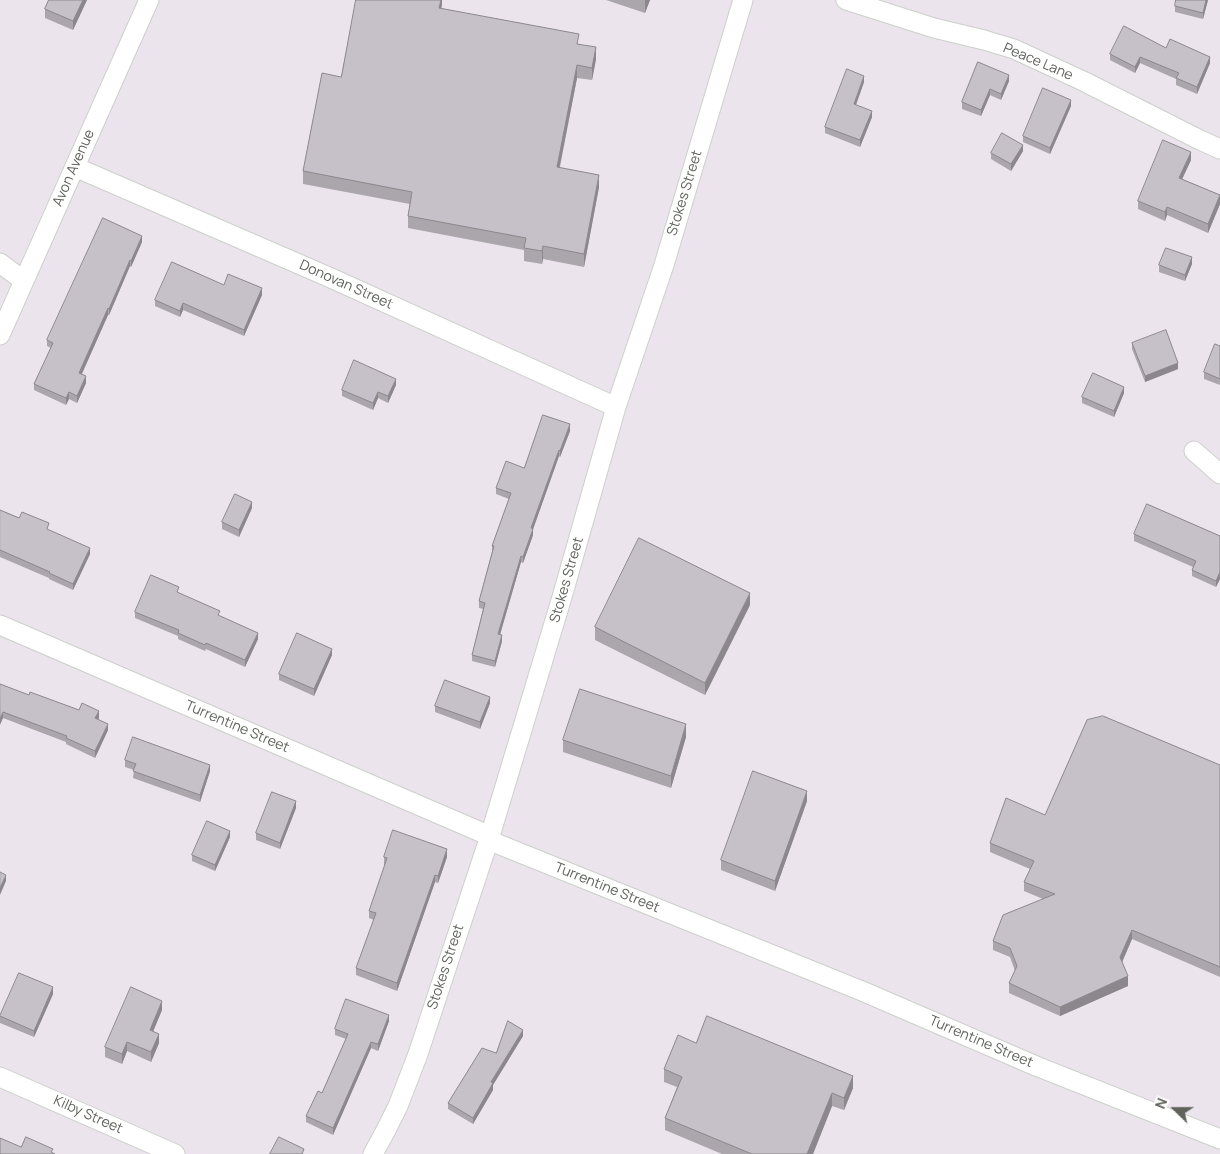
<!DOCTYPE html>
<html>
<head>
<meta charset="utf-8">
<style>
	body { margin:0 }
	#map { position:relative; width:1220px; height:1154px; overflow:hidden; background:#ebe4ed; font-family:Manrope,sans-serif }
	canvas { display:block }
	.north { position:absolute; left:1150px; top:1084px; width:50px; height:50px; -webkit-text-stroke:4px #fff; paint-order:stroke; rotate:292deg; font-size:14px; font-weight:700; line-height:20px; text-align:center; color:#5f635c }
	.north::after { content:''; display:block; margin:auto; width:18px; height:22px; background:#5f635c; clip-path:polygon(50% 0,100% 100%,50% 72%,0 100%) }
</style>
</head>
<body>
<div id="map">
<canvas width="1220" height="1154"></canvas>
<div class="north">N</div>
</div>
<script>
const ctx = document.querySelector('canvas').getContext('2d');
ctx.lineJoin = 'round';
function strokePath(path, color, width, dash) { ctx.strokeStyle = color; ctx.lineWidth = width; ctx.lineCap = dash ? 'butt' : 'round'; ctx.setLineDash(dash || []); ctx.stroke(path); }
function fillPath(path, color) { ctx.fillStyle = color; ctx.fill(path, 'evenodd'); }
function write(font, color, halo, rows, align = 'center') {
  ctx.font = font + ' Manrope,sans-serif'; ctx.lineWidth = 5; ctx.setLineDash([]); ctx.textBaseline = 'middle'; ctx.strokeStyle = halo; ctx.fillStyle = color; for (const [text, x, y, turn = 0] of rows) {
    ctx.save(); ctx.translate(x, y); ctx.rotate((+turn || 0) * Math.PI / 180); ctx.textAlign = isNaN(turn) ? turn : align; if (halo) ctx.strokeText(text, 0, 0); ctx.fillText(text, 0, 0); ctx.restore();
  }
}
const minor = new Path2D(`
	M846,0L934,28L984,40L1014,49L1083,81L1200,140L1220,149
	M75,167L331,278L616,407
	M0,263L24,281
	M0,335L149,0
	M1194,451L1220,474
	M0,625L490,836L493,842L862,991L1036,1066L1220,1139
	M0,1077L175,1154
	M373,1154L386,1130L398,1106L418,1054L490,836L562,597L616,407L664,265L743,0`);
strokePath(minor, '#ccd0ca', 21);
strokePath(minor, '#fff', 19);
fillPath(new Path2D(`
	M49,0H87L73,30L45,18V9Z
	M442,0L441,8L579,44L596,59L592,80L577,78L560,167L599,187L584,267L543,259L542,264L524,261V250L408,228V216L410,204L303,184V171L341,77Z
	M606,0H650L645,13Z
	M1208,0L1203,19L1175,12V6Z
	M1166,48L1210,63L1197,94L1176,85V79L1140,63L1135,73L1110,60V54Z
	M978,62L1009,81L1001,100L990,95L981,116L962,109V102Z
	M864,82L856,105L872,117L860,147L825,133V127Z
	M1071,106L1050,154L1023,142V136Z
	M1023,151L1011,171L991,159V153Z
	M1191,160L1182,179L1220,195V204L1208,233L1167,215L1165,221L1138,209V201Z
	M142,242L131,267L130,266L109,315H108L82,374L86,383L77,403L69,399L66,405L34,390V384L51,348L47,346V340Z
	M1192,264L1185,281L1159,272V265Z
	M224,285L262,295L244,336L183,310L180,317L155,306V300Z
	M1132,343L1178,369L1145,382L1132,349Z
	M1220,346V385L1204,379V372Z
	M396,385L388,403L378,398L373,410L342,396V390Z
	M1124,393L1114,417L1082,403V397Z
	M570,431L560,457L559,456L533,529V535L523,563L521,562L500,635L502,641L495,667L472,661V655L483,609L479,608V601L492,552V546L509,499L496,494V488L524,468Z
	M252,508L239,537L222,529V522Z
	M0,510L49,530L90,554L73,590L49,579V578L0,557Z
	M1134,534L1220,536V579L1216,587L1192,576V570L1193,567L1134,541Z
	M179,593L220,616L258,639L245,667L206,649L205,651L178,639V636L135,618V612Z
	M750,605L705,695L595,640V627Z
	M332,655L314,696L279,680V674Z
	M0,684L29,695L99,718L98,719L108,730L95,758L66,744V742L3,718Z
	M490,703L480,729L435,712V706Z
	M686,737L671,788L563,752V740Z
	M125,760L210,771L200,802L133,778L134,770L125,767Z
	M1220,765V977L1132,939L1122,962L1128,986L1060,1016L1009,993V983L1015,971L1010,957L993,950V941L1043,899L1024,891V882L1030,869L990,852V843L1045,815Z
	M807,801L775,891L721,870V860Z
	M296,808L280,849L256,840V833Z
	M230,837L215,871L192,861V855Z
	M384,857H447L438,883L435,882L397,991L356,975V968L374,920L369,918V911L385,865H384Z
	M53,994L34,1037L0,1023V1016Z
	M162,1010L153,1031L159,1043L151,1062L127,1051L122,1064L105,1057V1047Z
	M389,1021L378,1051L371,1048L333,1135L306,1122V1116L322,1093L346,1039L335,1035V1029Z
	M523,1036L493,1085V1090L473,1124L448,1109V1103L496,1053Z
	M696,1043L853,1088L844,1110L832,1106L813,1154H722L665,1130V1118L677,1087L664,1082V1069Z`), '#aaa6ac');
fillPath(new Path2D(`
	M83,0H87L73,30V21Z
	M441,0H442V5L439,20V8Z
	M645,0H650L645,13Z
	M1206,0H1208L1203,19V13Z
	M596,47V59L592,80V68Z
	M1140,57V63L1135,73V67Z
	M1210,57V63L1197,94V87Z
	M577,65V78L557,179V167Z
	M1009,75V81L1001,100V94Z
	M864,76V82L854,110V104Z
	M990,89V95L981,116V110Z
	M1071,100V106L1050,154V148Z
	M872,111V117L860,147V140Z
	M1023,145V151L1011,171V164Z
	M1191,152V160L1179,186V178Z
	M599,175V187L584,267V254Z
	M1220,195V204L1208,233V224Z
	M1167,207V215L1165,221V212Z
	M142,236V242L131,267V261Z
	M543,246V259L542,264V251Z
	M1192,257V264L1185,281V275Z
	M130,260V266L109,315V309Z
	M262,288V295L244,336V330Z
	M183,303V310L180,317V311Z
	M108,308V315L79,380V373Z
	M1178,363V369L1145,382V376Z
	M86,376V383L77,403V396Z
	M396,379V385L388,403V396Z
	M1124,387V393L1114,417V411Z
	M69,392V399L66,405V398Z
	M378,392V398L373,410V403Z
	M570,424V431L560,457V451Z
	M559,450V456L531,535V528Z
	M252,502V508L239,537V530Z
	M533,529V535L523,563V557Z
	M90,548V554L73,590V584Z
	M521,556V562L498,641V634Z
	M1220,572V579L1216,587V581Z
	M750,593V605L705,695V683Z
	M258,633V639L245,667V660Z
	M502,635V641L495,667V661Z
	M332,649V655L314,696V689Z
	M490,697V703L480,729V722Z
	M99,711V718L95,724V718Z
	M3,712V718L0,725V719Z
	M108,724V730L95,758V751Z
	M686,724V737L671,788V776Z
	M210,765V771L200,802V795Z
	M807,791V801L775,891V881Z
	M296,801V808L280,849V843Z
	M230,831V837L215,871V865Z
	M447,849V857L438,883V876Z
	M6,875V881L0,895V888Z
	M435,875V882L397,991V983Z
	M1132,930V939L1120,967V957Z
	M1128,976V986L1060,1016V1007Z
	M53,987V994L34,1037V1031Z
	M162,1001V1010L150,1039V1030Z
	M389,1015V1021L378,1051V1044Z
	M523,1030V1036L493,1085V1090L473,1124V1118L491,1082Z
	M159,1034V1043L151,1062V1052Z
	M127,1042V1051L122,1064V1054Z
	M371,1042V1048L333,1135V1128Z
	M853,1076V1088L844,1110V1098Z
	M832,1093V1106L813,1154H807Z`), '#8b878c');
const building = new Path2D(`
	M49,0H83L73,21L45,9Z
	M356,0H441L439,8L579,34L577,44L596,47L592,68L577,65L557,167L599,175L584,254L543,246L542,251L524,248L526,238L408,216L412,192L303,171L322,73L341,77Z
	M1176,0H1206L1203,13L1175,6Z
	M1124,26L1166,48L1170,39L1210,57L1197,87L1176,78L1179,73L1140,57L1135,67L1110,54Z
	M978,62L1009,75L1001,94L990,89L981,110L962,102Z
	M847,69L864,76L854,104L872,111L860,140L825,127Z
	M1043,88L1071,100L1050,148L1023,136Z
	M1002,133L1023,145L1011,164L991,153Z
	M1163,140L1191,152L1179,178L1220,195L1208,224L1167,207L1165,212L1138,201Z
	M103,218L142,236L131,261L130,260L109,309L108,308L79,373L86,376L77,396L69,392L66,398L34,384L53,343L47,340Z
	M1166,248L1192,257L1185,275L1159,265Z
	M172,262L224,285L228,274L262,288L244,330L183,303L180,311L155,300Z
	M1166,330L1178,363L1145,376L1132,343Z
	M1215,344L1220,346V379L1204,372Z
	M354,360L396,379L388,396L378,392L373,403L342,390Z
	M1093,373L1124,387L1114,411L1082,397Z
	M543,415L570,424L560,451L559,450L531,528L533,529L523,557L521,556L498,634L502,635L495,661L472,655L485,603L479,601L494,546H492L511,493L496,488L506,461L524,468Z
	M235,494L252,502L239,530L222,522Z
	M1147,504L1220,536V572L1216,581L1192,570L1196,561L1134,534Z
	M0,510L19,518L22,512L49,523L47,529L90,548L73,584L49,573L50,572L0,550Z
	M639,538L750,593L705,683L595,627Z
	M151,575L179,587L177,592L220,611L218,615L258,633L245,660L206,643L205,645L178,633L179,630L135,612Z
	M297,633L332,649L314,689L279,674Z
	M445,680L490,697L480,722L435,706Z
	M0,684L29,695L30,692L79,710L82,703L99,711L95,718L108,724L95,751L66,738L67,736L3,712L0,719Z
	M580,689L686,724L671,776L563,740Z
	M1103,716L1220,765V967L1132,930L1120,957L1128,976L1060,1007L1009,983L1017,966L1010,948L993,941L1003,915L1055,894L1024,882L1034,861L990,843L1006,798L1045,815L1087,720Z
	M133,737L210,765L200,795L133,771L136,764L125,760Z
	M753,771L807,791L775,881L721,860Z
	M272,792L296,801L280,843L256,833Z
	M207,821L230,831L215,865L192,855Z
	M393,830L447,849L438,876L435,875L397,983L356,968L376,913L369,911L387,858L384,857Z
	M0,872L6,875L0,888Z
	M19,973L53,987L34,1031L0,1016Z
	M131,987L162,1001L150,1030L159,1034L151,1052L127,1042L122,1054L105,1047Z
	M346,999L389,1015L378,1044L371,1042L333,1128L306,1116L318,1091L322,1093L348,1034L335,1029Z
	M707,1016L853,1076L844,1098L832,1093L807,1154H752L665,1118L682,1077L664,1069L678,1035L696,1043Z
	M508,1021L523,1030L491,1082L493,1083L473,1118L448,1103L482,1048L496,1053Z
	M26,1137L53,1149L51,1152L55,1154H0V1138L21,1147Z
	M279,1137L304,1149L302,1154H270Z`);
fillPath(building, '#c6c1c8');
strokePath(building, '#8b878c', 1);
write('14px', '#5f635c', '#fff', [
	["Peace Lane",1038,62,23],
	["Avon Avenue",74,168,-66],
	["Stokes Street",685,193,-73],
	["Donovan Street",346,285,24],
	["Stokes Street",567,580,-74],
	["Turrentine Street",237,727,23],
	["Turrentine Street",607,888,22],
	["Stokes Street",446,967,-72],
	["Turrentine Street",981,1042,23],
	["Kilby Street",88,1115,24]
]);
</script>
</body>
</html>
